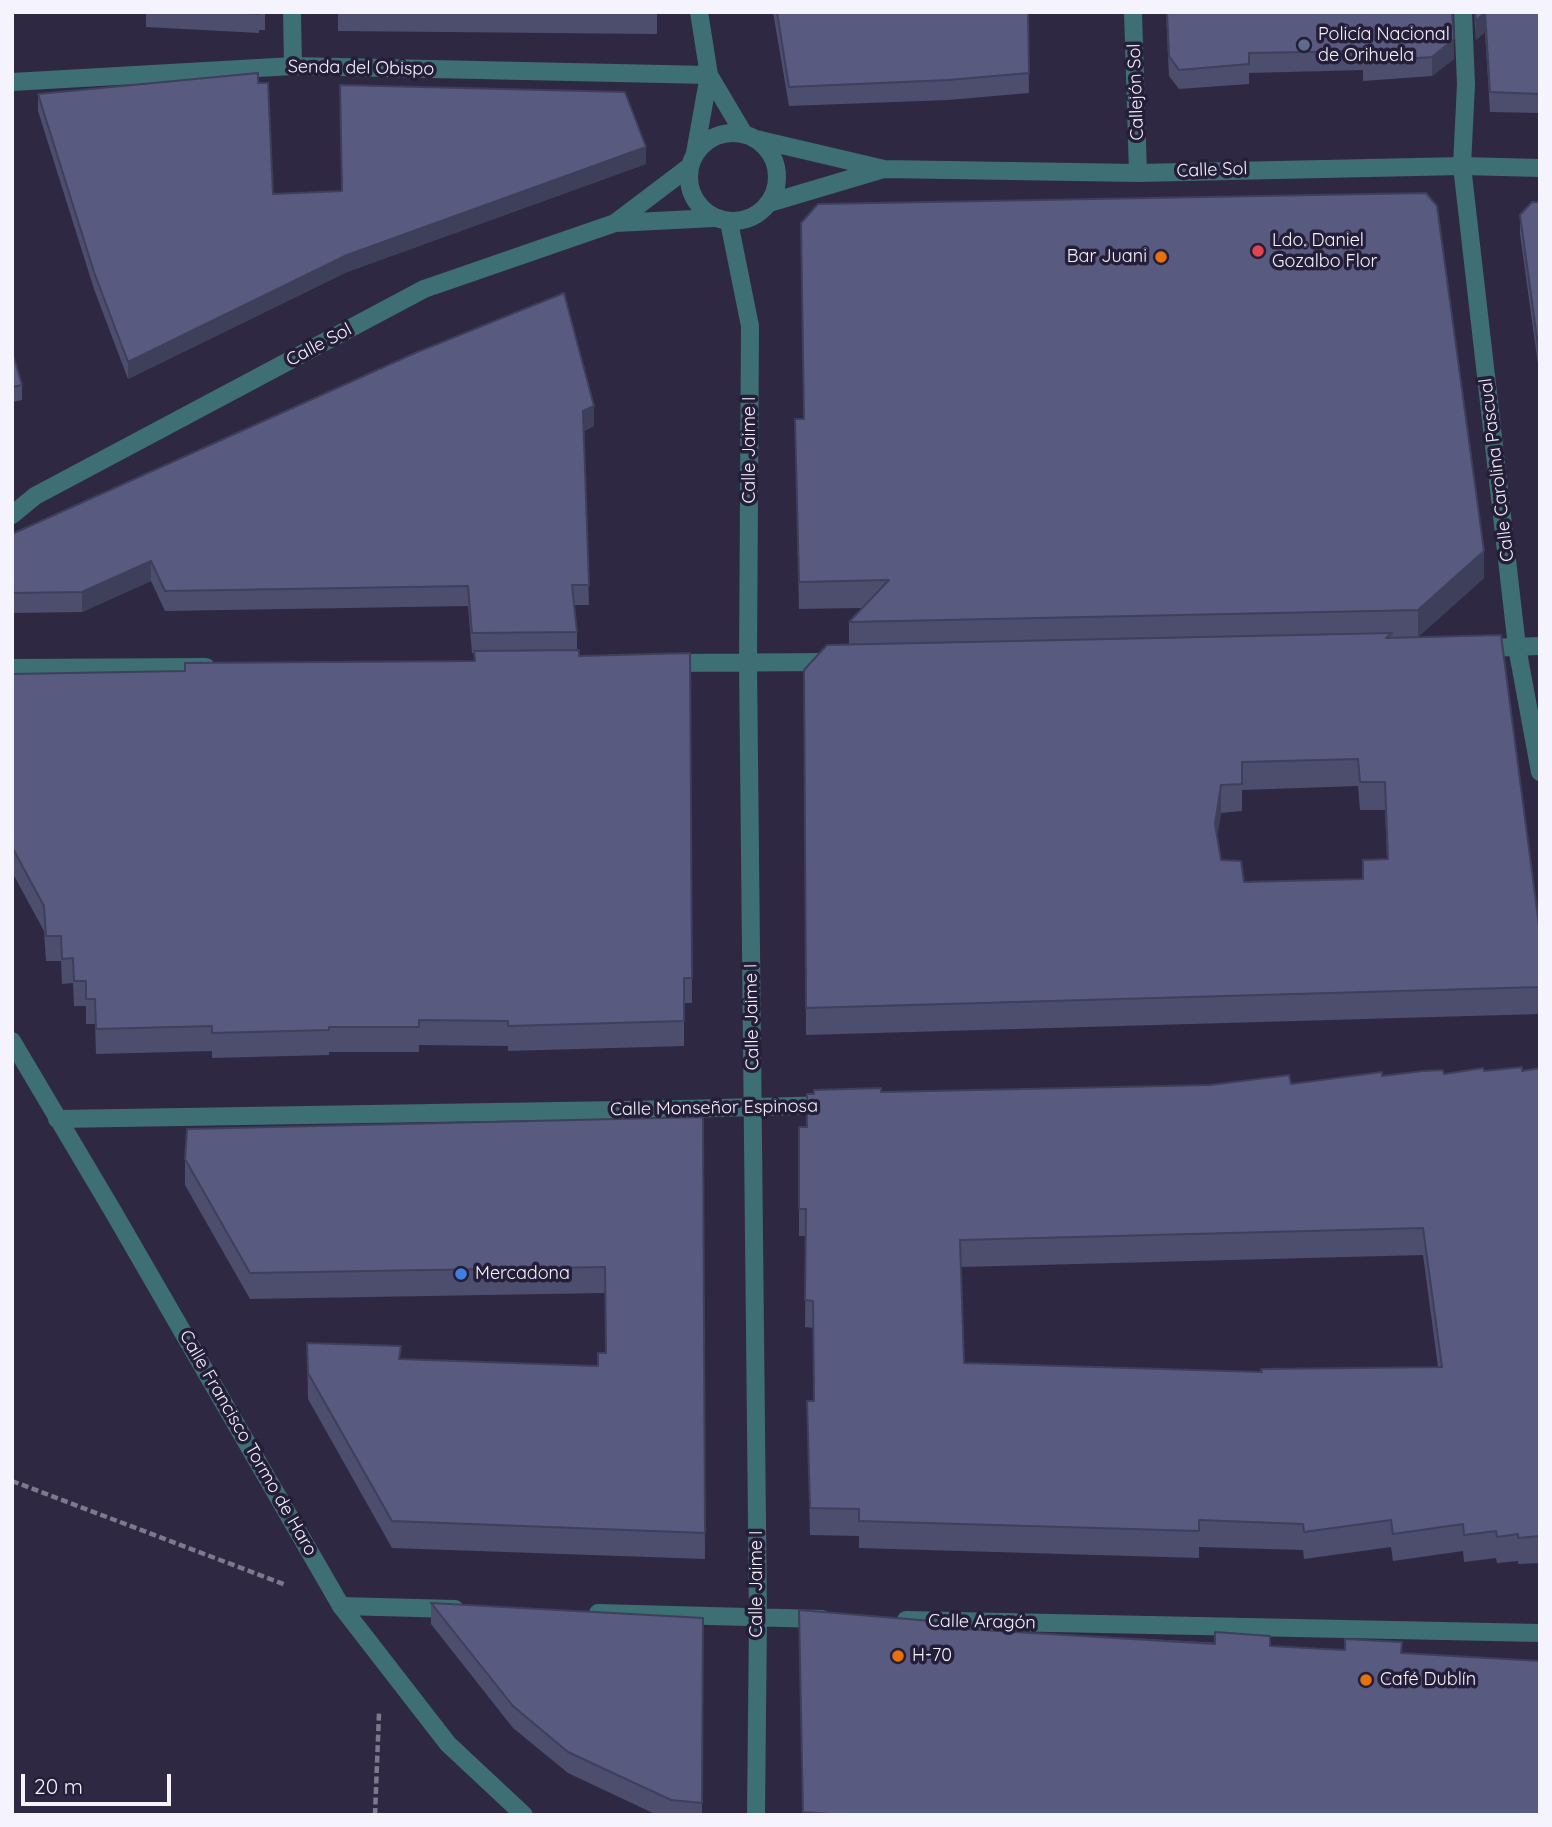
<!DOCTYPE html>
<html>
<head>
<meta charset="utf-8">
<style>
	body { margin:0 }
	#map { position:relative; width:1552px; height:1827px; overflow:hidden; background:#2f2842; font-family:Quicksand,sans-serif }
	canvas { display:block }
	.frame { position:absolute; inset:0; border:14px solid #f5f3fe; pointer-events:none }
	.scale { position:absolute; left:21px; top:1774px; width:150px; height:32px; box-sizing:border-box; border:4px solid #f5f3fe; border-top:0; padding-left:9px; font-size:21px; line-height:24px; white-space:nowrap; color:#f5f3fe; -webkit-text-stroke:5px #251e38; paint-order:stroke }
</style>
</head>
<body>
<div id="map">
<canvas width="1552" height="1827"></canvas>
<div class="frame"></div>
<div class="scale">20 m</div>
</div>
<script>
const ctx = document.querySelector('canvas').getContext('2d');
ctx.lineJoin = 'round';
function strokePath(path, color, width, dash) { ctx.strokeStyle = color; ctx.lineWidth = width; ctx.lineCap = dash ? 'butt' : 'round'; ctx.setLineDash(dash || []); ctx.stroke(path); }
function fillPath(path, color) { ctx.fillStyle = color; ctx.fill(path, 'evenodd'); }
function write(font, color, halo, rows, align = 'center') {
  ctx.font = font + ' Quicksand,sans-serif'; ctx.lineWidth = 7; ctx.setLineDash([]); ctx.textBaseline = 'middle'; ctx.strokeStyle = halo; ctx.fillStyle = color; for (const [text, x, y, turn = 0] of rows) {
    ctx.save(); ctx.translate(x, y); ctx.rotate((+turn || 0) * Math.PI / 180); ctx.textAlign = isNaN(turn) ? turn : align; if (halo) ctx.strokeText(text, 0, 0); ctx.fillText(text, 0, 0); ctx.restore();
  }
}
strokePath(new Path2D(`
	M12,1481L286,1585
	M375,1815L379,1713`), '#7d788c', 4.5, [7, 3.5]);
strokePath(new Path2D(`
	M292,12L293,66
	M1133,12L1138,173
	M1463,12L1466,84L1462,166L1517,647L1540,772
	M12,82L293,66L709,75
	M729,222L750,326L748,663L758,1617L756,1815
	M1480,648L1540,646
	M668,663L833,662
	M12,668L206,667
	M57,1119L683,1109L830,1105
	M341,1606L455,1609
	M598,1613L822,1619
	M906,1620L1540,1633`), '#3d6f74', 18);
strokePath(new Path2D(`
	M709,75L744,134
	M689 177a44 44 0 1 1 88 0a44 44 0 1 1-88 0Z
	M756,139L884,169L1138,173L1462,166L1540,168
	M695,153L709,75L699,12
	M769,203L880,170
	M615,223L689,167
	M12,515L35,496L424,289L615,223L714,218
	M12,1041L114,1213L341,1606L448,1744L524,1815`), '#3d6f74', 18);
fillPath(new Path2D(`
	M146,12H265V30H259V33L146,27Z
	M338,12H657V34L338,31Z
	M773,12H1028L1029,93L948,100L789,106Z
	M1166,12H1452L1454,59L1432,76L1363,81V70L1249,73V84L1179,89L1169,76Z
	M1474,12H1540V113L1490,112L1485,32L1476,40Z
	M258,83L273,194L342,191L646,164L347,272L128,379L94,289L38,111V94Z
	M1540,202V379L1520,234V215Z
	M12,351L22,385V400L12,402Z
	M795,419L1484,578L1418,637L1540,933V1014L806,1035L804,670L849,645V622L863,608L799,609ZM1358,786L1360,810H1385L1387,859L1363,860V880L1244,882L1221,860L1217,837L1221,813L1242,811V790Z
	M594,426L584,431L589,605H574L577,632V650L579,656L690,653L692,1003H684V1046L508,1051V1046L419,1045V1052H329V1055L212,1058V1051L96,1054L95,1024H86V1006H74L73,983L62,984L61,961H46L44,931L12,872V674L185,671L474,661V653H472L468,606L165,611L151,581L82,612L12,613V534Z
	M1540,1068V1563L1518,1564V1561L1497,1563L1496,1558L1464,1562L1463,1551L1393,1561L1391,1547L1304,1559L1303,1550L1199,1547V1558L859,1548V1536L810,1535L807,1401H814L813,1328L805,1327L806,1236H799V1127H807L881,1092L1291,1084L1382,1076L1444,1074L1484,1071H1522ZM1423,1255L1438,1367L1261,1372L964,1363L961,1267Z
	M703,1117L705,1559L392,1548L308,1399L307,1343L401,1359L598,1366L606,1353L605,1293L250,1299L185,1185V1159Z
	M431,1603L703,1618L702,1815H657L568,1773L513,1728L431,1624Z
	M799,1610L932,1627L1402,1653L1540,1815H803Z`), '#4d4d6e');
fillPath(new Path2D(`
	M1485,12V32L1476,40V21Z
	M1454,39V59L1432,76V57Z
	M646,147V164L347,272L128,379V362L347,255Z
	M594,406V426L583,431V411Z
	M1484,551V578L1418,637V610Z
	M151,561V581L82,612V592Z
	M1221,785V813L1215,851V824Z`), '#3e3f5a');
const building = new Path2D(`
	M225,12H259V14Z
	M777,12H1028L1029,73L948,80L789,87Z
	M1167,12H1452L1454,39L1432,57L1363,62V51L1249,53V64L1179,70L1169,56Z
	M1475,12H1540V94L1490,92L1485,12L1476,21Z
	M258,73V83H268L273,194L342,191L340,85L625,92L646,147L347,255L128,362L94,272L38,94Z
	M1426,193L1437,206L1484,551L1418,610L849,622L889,580L799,582L795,419H804L801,223L818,204Z
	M1532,202H1540V360L1520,215Z
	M564,293L594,406L583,411L589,585H572L577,632L472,633L468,586L165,591L151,561L82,592L12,593V534L415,353Z
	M12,351L22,385L12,387Z
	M1392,633L1386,638L1501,635L1540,933V987L806,1008L804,670L827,645ZM1358,759L1360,782H1385L1388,859L1363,860V879L1244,882L1241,861L1221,860L1215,824L1221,785L1242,784V762Z
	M579,650V656L690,653L692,978H684V1021L508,1026V1021L419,1020V1027H329V1030L212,1033V1026L96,1029L95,999H86V981H74L73,958L62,959L61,936H46L44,906L12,847V674L185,671V663L475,661L474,651Z
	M1522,1067V1071L1540,1068V1536L1518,1538V1534L1497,1537L1496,1531L1464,1535L1463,1524L1393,1534L1391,1520L1304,1532L1303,1524L1199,1520V1531L859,1521V1509L810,1508L807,1401H814L813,1301L805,1300L806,1209H799V1127H807V1094H814V1090L881,1088V1092L1210,1085L1289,1075L1291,1084L1382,1072V1076L1423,1071L1443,1070L1444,1074L1483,1068L1484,1071ZM1423,1228L1442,1367L1261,1369L1262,1372L964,1363L960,1240Z
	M703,1117L705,1533L392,1521L308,1373L307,1343L401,1346L399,1359L598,1366V1353H606L605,1267L250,1273L185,1159L187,1129Z
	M431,1603L703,1618L702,1803L671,1800L568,1752L513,1706Z
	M799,1610L932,1621V1627L1215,1644V1632L1270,1636V1646L1345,1650V1639L1402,1642L1401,1653L1540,1661V1815H843L803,1812Z`);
fillPath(building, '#595a80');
strokePath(building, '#3e3f5a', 2);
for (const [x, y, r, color] of [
	[1304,45,7,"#5c6f8a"],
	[1258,251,7,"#e0444e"],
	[1161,257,7,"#e8710a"],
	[461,1274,7,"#3f7fe0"],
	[898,1656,7,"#e8710a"],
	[1366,1680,7,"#e8710a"]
]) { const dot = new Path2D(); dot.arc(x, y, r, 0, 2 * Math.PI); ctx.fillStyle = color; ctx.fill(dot); strokePath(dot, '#251e38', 2.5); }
write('18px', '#f5f3fe', '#251e38', [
	["Policía Nacional",1318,35],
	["de Orihuela",1318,56],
	["Ldo. Daniel",1272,241],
	["Gozalbo Flor",1272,262],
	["Bar Juani",1147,257,"right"],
	["Mercadona",475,1274],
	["H-70",912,1656],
	["Café Dublín",1380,1680]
], 'left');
write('18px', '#f5f3fe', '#251e38', [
	["Senda del Obispo",361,68,1],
	["Callejón Sol",1136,92,-92],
	["Calle Sol",1212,170,-2],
	["Calle Sol",319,345,-28],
	["Calle Jaime I",750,450,-90],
	["Calle Carolina Pascual",1497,470,-97],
	["Calle Jaime I",752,1017,-91],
	["Calle Monseñor Espinosa",714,1108,-1],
	["Calle Francisco Tormo de Haro",248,1443,60],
	["Calle Jaime I",757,1584,-90],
	["Calle Aragón",982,1622,1]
]);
</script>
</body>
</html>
